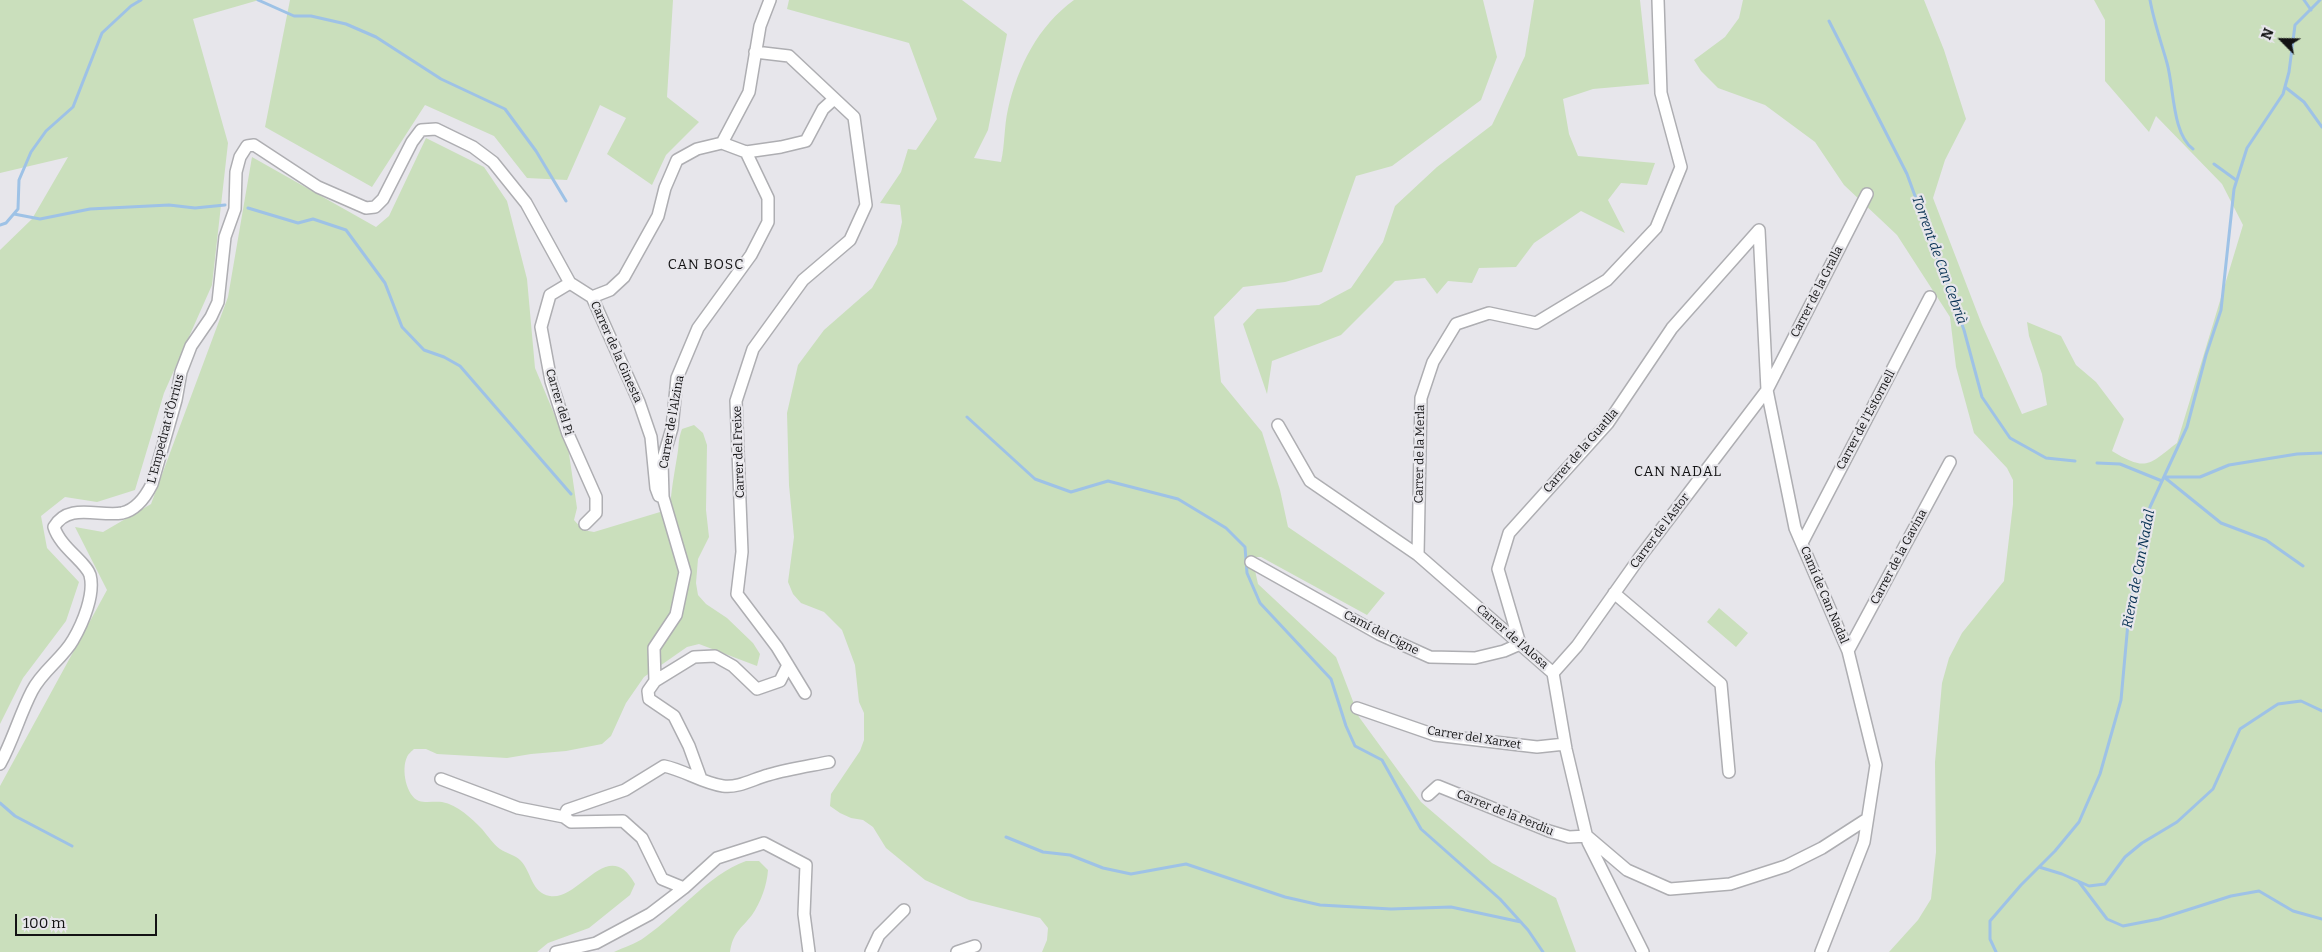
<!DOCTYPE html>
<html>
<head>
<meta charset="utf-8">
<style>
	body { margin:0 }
	#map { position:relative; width:2322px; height:952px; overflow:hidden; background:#e7e6eb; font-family:Bitter,serif }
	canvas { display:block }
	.north { position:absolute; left:2257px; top:15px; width:50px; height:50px; -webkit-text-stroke:4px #e7e6eb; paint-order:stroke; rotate:293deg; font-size:14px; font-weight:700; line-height:20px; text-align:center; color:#131314 }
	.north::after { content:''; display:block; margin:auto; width:18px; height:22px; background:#131314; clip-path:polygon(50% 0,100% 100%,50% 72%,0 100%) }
	.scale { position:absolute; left:15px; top:914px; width:142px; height:22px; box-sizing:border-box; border:2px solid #131314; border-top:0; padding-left:6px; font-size:15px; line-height:18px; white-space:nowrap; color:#131314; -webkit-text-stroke:4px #e7e6eb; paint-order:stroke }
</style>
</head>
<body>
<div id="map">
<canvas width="2322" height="952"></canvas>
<div class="north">N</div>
<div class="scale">100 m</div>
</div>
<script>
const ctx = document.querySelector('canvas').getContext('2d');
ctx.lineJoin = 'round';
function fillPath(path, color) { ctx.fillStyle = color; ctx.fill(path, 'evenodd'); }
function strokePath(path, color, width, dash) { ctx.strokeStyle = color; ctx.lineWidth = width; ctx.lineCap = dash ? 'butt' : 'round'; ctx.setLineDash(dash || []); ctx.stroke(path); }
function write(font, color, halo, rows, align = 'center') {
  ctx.font = font + ' Bitter,serif'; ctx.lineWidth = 4.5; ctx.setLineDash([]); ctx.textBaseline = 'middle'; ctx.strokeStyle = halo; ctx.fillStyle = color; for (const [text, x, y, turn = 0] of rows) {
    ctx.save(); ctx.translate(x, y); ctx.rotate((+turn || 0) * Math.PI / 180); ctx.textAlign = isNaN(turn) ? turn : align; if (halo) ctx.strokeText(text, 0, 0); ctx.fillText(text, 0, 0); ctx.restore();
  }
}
fillPath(new Path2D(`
	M0,0H259L193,19L228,143L212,285L164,393L135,490L97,502L65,497L41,516L47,548L79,582L66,621L23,678L0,724V250L32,219L68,157L0,173Z
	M290,0H673L667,97L699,122L666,155L652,185L607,154L626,118L600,105L567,180L527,178L494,136L425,105L372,187L265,127Z
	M789,0H962L1007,34L988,130L974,158L1001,162C1005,145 1004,126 1008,109C1018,66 1038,26 1074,0H1483L1497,57L1481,100L1392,166L1356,176L1322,272L1285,282L1243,287L1214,317L1221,382L1262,432L1280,490L1288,527L1385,593L1367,615L1261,557H1252L1258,584L1336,657L1359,717L1421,802L1492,863L1556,898L1576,952H1042L1047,940L1048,928L1040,918L969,900L925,880L886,848L873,827L863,820L851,818L840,813L830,806L831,794L860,751L864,740V713L859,702L855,665L842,630L824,612L801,603L793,594L788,582L794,537L789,485L787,413L798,365L824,330L872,288L897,244L902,222L900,205L880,203L901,172L908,149L916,150L937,119L909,43L787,9Z
	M1534,0H1640L1649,84L1593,89L1563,99L1569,134L1578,156L1655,163L1647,185L1621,183L1608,200L1625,233L1581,211L1534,243L1516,267L1479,268L1472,283L1448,281L1437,294L1425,278L1395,281L1341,335L1272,361L1267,394L1243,324L1257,309L1319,305L1351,288L1383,242L1395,206L1437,167L1492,125L1525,56Z
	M1743,0H1924L1944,50L1966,119L1945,160L1933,198L1982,325L2022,414L2047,405L2042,374L2029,336L2027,322L2061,336L2076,365L2096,382L2124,419L2112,451C2147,472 2148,465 2177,443L2243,225L2222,184L2156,116L2149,132L2105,81V20L2094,0H2322V952H1889L1918,920L1931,899L1936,852L1935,762L1942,683L1949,658L1962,633L2004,581L2013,504V480L2007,468L1974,433L1956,367L1950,317L1897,235L1844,185L1815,142L1765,105L1718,88L1701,71L1694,60L1725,37L1739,18Z
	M426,138L484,167L507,201L527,279L535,368L568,447L577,508L574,520L583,530L594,532L670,509C671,491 674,475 677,457C679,447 678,439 682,429L694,425L703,433L707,445L706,510L709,537L698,559L696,583L698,595L706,604L727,618L753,643L760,654L757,666L699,644L687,647L644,677L626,703L611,736L602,744L566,751L531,754L507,758L437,754L426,749H414C412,751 408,754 407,757C401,769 406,796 419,801C426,803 435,801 442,802C458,805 471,818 482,829C488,836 493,844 500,849C506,853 515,855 520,860C532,872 531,893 550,896C580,901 608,835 635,884L630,895L589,928L548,943L537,952H0V786L107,590L75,527L103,532L151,504L228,297L252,157L376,227L389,216Z
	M1719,608L1748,633L1736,647L1707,622Z
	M746,861H759L768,870C767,885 761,902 752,915C741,929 733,932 730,952H614C624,947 636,944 645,937C680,913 706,876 746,861Z`), '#cadfbc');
strokePath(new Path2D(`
	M258,0L294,16H311L346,24L376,37L441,79L505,109L536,151L566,201
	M2150,0C2154,22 2161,42 2167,63C2174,87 2172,134 2193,149
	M2304,0L2311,10
	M1829,21L1907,174L1964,330L1982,397L2010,438L2046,458L2075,461
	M2285,87L2304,102L2322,127
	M2214,164L2236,180
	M248,208L298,223L313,219L346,230L385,283L402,327L424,350L444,357L460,366L571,494
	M14,214L40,219L90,209L169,205L195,208L225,205
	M0,225L6,223L18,209L19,180L31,152L46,131L73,107L102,33L131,6L141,0
	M967,417L1035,479L1071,492L1108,481L1178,499L1226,528L1245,547L1247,573L1260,603L1331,679L1346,726L1355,746L1382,760L1421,829L1500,899L1528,930L1543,952
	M2097,463L2120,464L2162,481
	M2164,477L2221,523L2266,540L2303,566
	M2164,477H2200L2229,465L2297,454L2322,453
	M0,803L15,816L72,846
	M1006,837L1043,852L1070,855L1103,868L1131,874L1186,864L1285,897L1320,905L1391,909L1451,907L1521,922
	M2039,867L2062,874L2089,886L2105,884L2125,857L2142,843L2177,822L2213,789L2240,729L2278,704L2301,701L2322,711
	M2079,882L2107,919L2123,926L2159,919L2231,896L2259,891L2293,911L2322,919
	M1996,952L1990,939V921L2021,885L2055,851L2079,822L2100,774L2121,700L2128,623L2138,559L2150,507L2187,427L2206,355L2221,310L2234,189L2247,148L2283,94L2289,72L2295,25L2320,0`), '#9ec2e6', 3);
const minor = new Path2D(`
	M755,52L789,56L854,117L866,205L850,240L803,280L753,349L736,401L742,552L737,594L777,647L805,693
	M722,143L746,152L781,147L806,141L823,109L834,99
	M1759,230L1767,390L1795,528L1848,651L1876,765L1864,842L1821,952
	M570,283L550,295L541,327L551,381L568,434L596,497V513L585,524
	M592,297L610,290L624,277L658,216L665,188L677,160L697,149L722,143L749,92L760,26L770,0
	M1278,425L1310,481L1418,555L1553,673L1566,749L1588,842L1643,952
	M1802,543L1930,297
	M1418,555L1421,398L1433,362L1456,324L1489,313L1536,323L1607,280L1656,228L1681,167L1661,93L1658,0
	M1251,562L1379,634L1430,657L1475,658L1504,651L1520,644L1498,569L1509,533L1608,423L1672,328L1759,230
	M1614,593L1721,684L1729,772
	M1848,651L1950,462
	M1553,673L1577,646L1640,557L1767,390L1867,194
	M655,681L654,648L676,615L685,572L663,497L662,462L672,428L677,378L698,328L751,255L768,222V198L746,152
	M1357,708L1435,735L1537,747L1565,744
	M0,764C13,740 20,714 32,691C42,671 63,658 73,640C83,623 95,594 90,575C86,562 60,547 54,527C68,502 99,517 122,513C136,510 146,496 152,484L176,400L181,372L191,346L211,317L218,302L225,237L235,209L236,172L240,157L247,146L254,145L318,187L366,208L375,207L383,199L412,142L421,130L436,129L473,147L493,162L526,203L570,283L592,297L639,402L651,437L656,488L659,496L663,497
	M441,779L518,808L564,817
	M701,779L689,746L674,716L649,699L648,691L655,681L694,657L715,656L733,666L757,689L780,681L788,665
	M1428,795L1438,786L1549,831L1569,837L1587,836L1627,870L1670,889L1730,884L1786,866L1822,848L1867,819
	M556,952L596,943L650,914L684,888
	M809,952L804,914L806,865L764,843L717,858L684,888L662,879L642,838L623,821L571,822L564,817L567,810L625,790L664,766C684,770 702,783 723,786C739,788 753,779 768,775C788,769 809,766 829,762
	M871,952L879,935L904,910
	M957,952L975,946`);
strokePath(minor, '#aeaeb2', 14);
strokePath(minor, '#fff', 11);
write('12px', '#131314', '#e7e6eb', [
	["Carrer de la Gralla",1817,292,-63],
	["Carrer de la Ginesta",616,352,66],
	["Carrer del Pi",559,402,73],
	["Carrer de l'Estornell",1866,420,-62],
	["Carrer de l'Alzina",672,422,-80],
	["L'Empedrat d'Òrrius",166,429,-75],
	["Carrer de la Guatlla",1581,451,-49],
	["Carrer del Freixe",739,452,-92],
	["Carrer de la Merla",1420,454,-89],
	["Carrer de l'Astor",1660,531,-53],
	["Carrer de la Gavina",1899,557,-62],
	["Camí de Can Nadal",1824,595,67],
	["Camí del Cigne",1381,633,27],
	["Carrer de l'Alosa",1512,637,41],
	["Carrer del Xarxet",1474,738,9],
	["Carrer de la Perdiu",1505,813,22]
]);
write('italic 14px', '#063052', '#e7e6eb', [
	["Torrent de Can Cebrià",1939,260,70],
	["Riera de Can Nadal",2139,569,-79]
]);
ctx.letterSpacing = '1px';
write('14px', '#131314', '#e7e6eb', [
	["CAN BOSC",706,265],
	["CAN NADAL",1678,472]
]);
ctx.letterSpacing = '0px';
</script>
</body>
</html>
